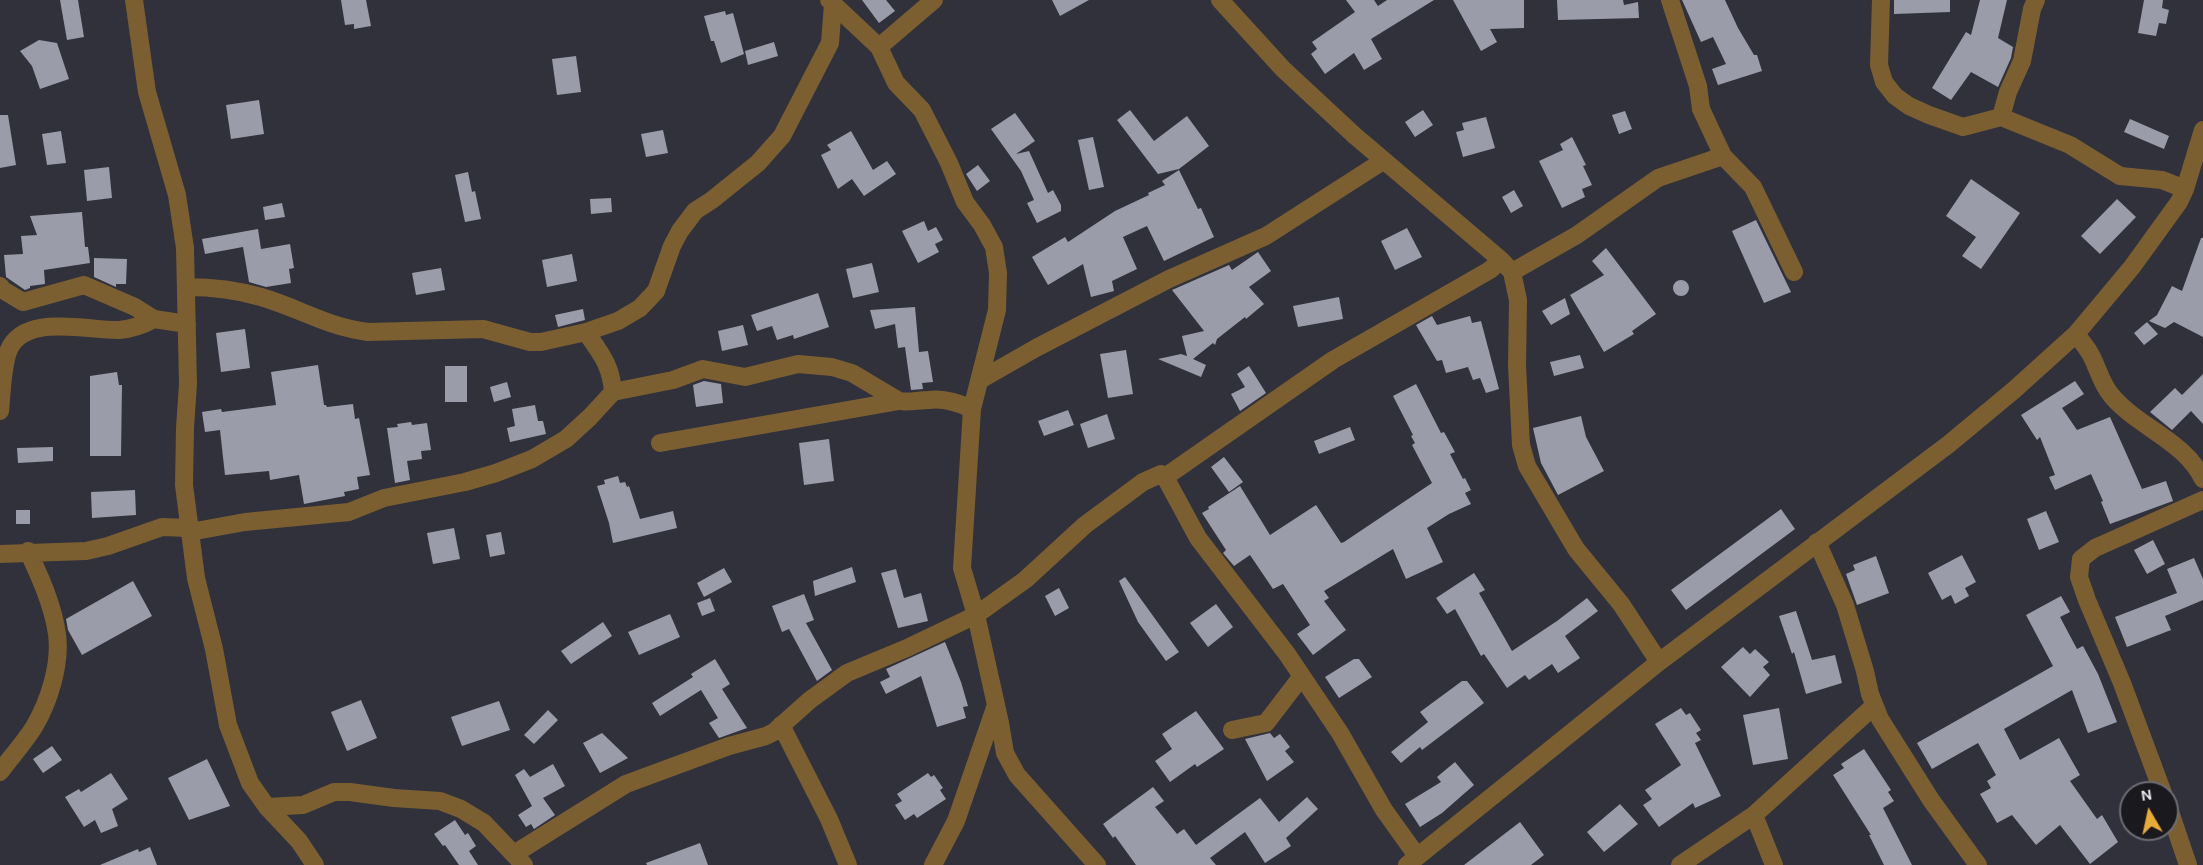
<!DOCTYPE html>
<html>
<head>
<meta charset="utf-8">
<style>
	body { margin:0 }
	#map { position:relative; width:2203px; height:865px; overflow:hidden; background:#30313b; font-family:Karla,sans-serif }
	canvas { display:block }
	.north { position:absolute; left:2119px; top:781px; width:60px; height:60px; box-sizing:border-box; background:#19191e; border:2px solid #6c6c72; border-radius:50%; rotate:351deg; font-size:16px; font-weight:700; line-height:24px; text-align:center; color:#e8e8ef }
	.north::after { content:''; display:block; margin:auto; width:21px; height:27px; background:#e8ab37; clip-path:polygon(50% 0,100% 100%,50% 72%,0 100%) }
</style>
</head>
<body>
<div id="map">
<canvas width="2203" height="865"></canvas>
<div class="north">N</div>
</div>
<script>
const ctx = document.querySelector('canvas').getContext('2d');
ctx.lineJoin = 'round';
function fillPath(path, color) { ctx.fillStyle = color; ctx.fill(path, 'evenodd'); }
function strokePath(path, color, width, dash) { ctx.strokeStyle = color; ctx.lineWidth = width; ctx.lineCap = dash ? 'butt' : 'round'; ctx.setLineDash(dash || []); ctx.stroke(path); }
fillPath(new Path2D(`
	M60,0H78L84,37L67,40Z
	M341,0H366L371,26L354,29V24L345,25Z
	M862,0H886L895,11L879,23Z
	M1052,0H1089L1060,16Z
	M1346,0H1374L1378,6L1387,0H1434L1371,39L1382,59L1364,70L1354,53L1325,74L1311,54L1317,49L1312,42L1355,12Z
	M1453,0H1524V28L1490,29L1497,42L1481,51Z
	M1557,0H1623L1624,5L1638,2L1639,18L1558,20Z
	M1682,0H1725L1738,28L1754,55H1757L1762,71L1718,85L1712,69L1726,64L1713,37L1701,42Z
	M1894,0H1950V12L1894,14Z
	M1980,0H2007L1998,38L2013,47L2011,58L1998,87L1971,72L1951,100L1932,88L1966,32L1971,35Z
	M2144,0H2163L2162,8L2169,10L2166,24L2159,23L2156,36L2138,33Z
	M725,11L726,15L733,13L744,54L721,63L714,41H711L704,16Z
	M39,40L57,43L69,79L40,89L32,66L20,51Z
	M774,42L778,56L748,65L745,51Z
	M576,56L581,92L557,95L552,59Z
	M259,100L264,134L231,139L226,105Z
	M1130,110L1154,141L1187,116L1209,146L1179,169L1158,174L1117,120Z
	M1423,110L1433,125L1415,137L1405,122Z
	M1625,111L1632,129L1619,134L1612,115Z
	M1015,113L1035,141L1016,154L1029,151L1048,193L1053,190L1061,205V211L1037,223L1027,203L1034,200L1021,171L991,129Z
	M0,115H8L16,165L0,168Z
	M1486,117L1495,148L1463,157L1456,132L1464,130L1462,123Z
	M2130,119L2169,136L2164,149L2124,132Z
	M663,130L668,153L646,157L641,134Z
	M61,131L66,163L47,165L42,134Z
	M851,131L873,170L887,161L896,174L864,196L852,179L838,189L821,155L831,150L827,145Z
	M1093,137L1104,187L1089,190L1078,140Z
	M1572,137L1586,165L1583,166L1592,185L1582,189L1585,197L1562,208L1539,161L1563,150L1560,144Z
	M978,165L990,181L977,191L966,174Z
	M109,167L112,198L87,201L84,170Z
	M1179,170L1198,209L1201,208L1214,237L1164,261L1147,226L1123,237L1137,269L1112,281L1114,291L1091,297L1083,264L1048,285L1032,257L1065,237L1068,242L1115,211L1149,195L1148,193L1165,185L1162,181Z
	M468,172L472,192L475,191L481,219L465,222L455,175Z
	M1971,179L2020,213L1981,269L1962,256L1976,237L1946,216Z
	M1514,190L1523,206L1511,213L1502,197Z
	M611,198L612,212L591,214L590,199Z
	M2117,199L2136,217L2100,254L2081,236Z
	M282,203L285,217L265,220L263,207Z
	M82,212L85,247H88L90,263L44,270L45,284L30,286V288L25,290L6,277L4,255L23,254L21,236L37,235L30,216Z
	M1756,220L1791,292L1764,303L1732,231Z
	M924,221L928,231L936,227L943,240L935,244L939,252L918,263L902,231Z
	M1407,228L1422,257L1395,270L1381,241Z
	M258,229L261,249L290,244L294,268L289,269L291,283L266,287L249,282L243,247L205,254L202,239Z
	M2201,238H2203V337L2174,322L2165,328L2149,321L2157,315L2172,286L2182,291Z
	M1606,248L1656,314L1632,331L1634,334L1604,352L1570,295L1604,275L1592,261Z
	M1258,252L1271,271L1249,287L1264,304L1246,319L1245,317L1217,339L1215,345L1213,343L1193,359L1206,365L1201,377L1158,359L1181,354L1187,356L1182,336L1204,331L1172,290L1229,265L1232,270Z
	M572,254L577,281L547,287L542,260Z
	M94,258L127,259L126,284H116V287L94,277Z
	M872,263L879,292L853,298L846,269Z
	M441,268L445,290L416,295L412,273Z
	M1673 288a8 8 0 1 1 16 0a8 8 0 1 1-16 0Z
	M818,293L829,327L794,339L793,335L777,340L772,326L757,331L751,315Z
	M1339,297L1343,319L1298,327L1293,306Z
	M1565,298L1570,314L1551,325L1542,311Z
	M915,307L919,352L928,351L933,382L922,383L923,389L911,390L905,347L898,348L895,324L875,329L870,310Z
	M583,309L585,320L558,327L555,315Z
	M1432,316L1437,325L1470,316L1472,323L1481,321L1499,389L1486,393L1480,378L1473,380L1468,367L1446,373L1442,360L1437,361L1416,325Z
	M2147,322L2158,334L2144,345L2134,333Z
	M743,325L748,345L722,351L718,331Z
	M245,329L250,368L221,372L216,333Z
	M1126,350L1133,394L1108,398L1100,354Z
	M1580,355L1584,368L1554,376L1550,362Z
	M318,365L324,405H326L327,407L353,404L355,419L359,418L370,475L357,477L359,489L344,492L345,496L304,504L299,475L270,480L269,471L225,475L220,430L205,432L202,412L221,409L222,412L276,405L271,372Z
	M445,366H467V402H445Z
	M1249,366L1266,393L1240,411L1231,394L1245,387L1237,374Z
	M117,372L119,385H122L121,456H90V376Z
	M2203,374V424L2191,411L2172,430L2150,412L2175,388L2182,395Z
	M704,381L721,384L723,403L696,407L693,385Z
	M2075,381L2084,394L2062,408L2077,430L2110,417L2142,489L2166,481L2173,501L2110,524L2101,502L2103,501L2091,474L2055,490L2049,477L2055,475L2040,437L2037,440L2021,415Z
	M507,382L511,397L494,402L490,387Z
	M1416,384L1441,433L1444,432L1455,452L1450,454L1463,479L1465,478L1471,490L1465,493L1471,504L1449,514L1427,528L1443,562L1406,579L1393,549L1324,591L1329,598L1324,601L1346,630L1313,655L1297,634L1310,625L1283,584L1273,589L1250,555L1234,566L1223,553L1226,550L1202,513L1209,509L1208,507L1240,486L1270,535L1316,505L1341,543L1344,542L1432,483L1412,445L1415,443L1411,436L1413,435L1393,396Z
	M535,405L538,421H543L546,434L510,442L507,428L515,426L512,409Z
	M1068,410L1074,425L1044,436L1038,421Z
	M1107,414L1115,439L1088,448L1080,424Z
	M1581,416L1586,437L1604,471L1558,495L1541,463L1533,428Z
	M411,422L412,425L427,423L431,450L421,451L422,459L407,461L410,480L395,483L387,428L398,427L397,424Z
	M1350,427L1355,440L1319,454L1314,441Z
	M829,439L834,481L804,485L799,443Z
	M53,447V461L18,463L17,448Z
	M1224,457L1243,482L1229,492L1211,467Z
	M618,476L620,483L625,482L627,487L629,486L640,519L673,511L677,528L613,543L609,523L597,486L605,484L604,480Z
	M135,490L136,515L92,518L91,492Z
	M1781,509L1795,529L1686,610L1671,590Z
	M16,510H30V524H16Z
	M2046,511L2059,542L2039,550L2027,519Z
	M454,528L460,559L433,564L427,533Z
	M501,532L505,554L490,557L486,535Z
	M2153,540L2165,564L2147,574L2134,550Z
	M1962,555L1976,582L1965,588L1969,596L1955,604L1951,595L1942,600L1928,573Z
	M1876,556L1889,593L1857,605L1846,574L1855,570L1853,565Z
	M2194,558L2203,579V600L2165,616L2171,630L2127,647L2115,617L2177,593L2167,569Z
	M852,567L856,582L815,596L813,581Z
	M724,568L732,582L704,597L697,583Z
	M896,569L904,598L921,593L928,621L898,628L881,573Z
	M1474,573L1485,590L1479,593L1512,651L1557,621L1587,598L1598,611L1565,636L1580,658L1558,673L1552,664L1529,680L1525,675L1507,688L1484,654L1481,656L1455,609L1447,614L1436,598Z
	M1125,577L1179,652L1166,661L1138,622L1119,581Z
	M133,581L152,616L82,655L68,630L66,619Z
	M1059,588L1069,608L1055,616L1045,596Z
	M804,594L814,620L806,623L832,670L817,681L789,629L782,632L772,606Z
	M2061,596L2070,612L2060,617L2077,649L2083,646L2098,674L2117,722L2088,733L2072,690L2004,729L2020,760L2059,738L2080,775L2070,781L2097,819L2102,815L2118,842L2090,864L2060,825L2036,845L2012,815L1997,823L1980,794L1991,788L1987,781L1996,775L1978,743L1932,769L1917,743L2053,666L2026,615Z
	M710,598L715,611L702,616L697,603Z
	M1216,604L1233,627L1208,647L1190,623Z
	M1796,611L1812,660L1835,655L1842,683L1806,694L1794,652L1792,654L1779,616Z
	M670,614L680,637L639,655L628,632Z
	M603,622L612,636L571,664L561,651Z
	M945,642L961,682L968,706L963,707L966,718L937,727L921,676L886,694L880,682L890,677L886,669Z
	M1743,647L1750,654L1755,649L1769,662L1763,667L1770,675L1750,697L1721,667Z
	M715,659L730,684L722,689L747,728L719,738L709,723L718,718L701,690L660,716L652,703L693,677L691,674Z
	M1354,659H1359L1372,677L1339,698L1325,677Z
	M1462,681H1467L1484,703L1422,750L1420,747L1401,763L1391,752L1428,722L1420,712Z
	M361,700L377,738L347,751L331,712Z
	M499,701L510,730L462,746L451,717Z
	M1681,708L1686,715L1690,713L1701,730L1696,733L1701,740L1695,743L1721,796L1695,808L1693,803L1659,827L1643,805L1652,799L1645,790L1681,765L1655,724Z
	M1779,708L1788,759L1753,765L1743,715Z
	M548,710L558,720L534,744L524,735Z
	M1196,711L1224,749L1197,767L1195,764L1170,782L1155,761L1172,749L1162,734Z
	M602,733L628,758L600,773L583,743Z
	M1270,733L1274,738L1280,734L1290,747L1285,751L1294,762L1267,781L1245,739Z
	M52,746L62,760L43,773L33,759Z
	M1864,749L1891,790L1888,792L1894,801L1883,808L1912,865H1884L1869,835H1871L1833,775L1844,768L1841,764Z
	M207,759L230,806L189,820L168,778Z
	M1455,762L1474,785L1442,813L1420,827L1405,804L1441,782L1437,777Z
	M553,764L565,786L543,798L555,815L534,829L531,824L526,827L518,815L532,806L515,775L524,769L530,777Z
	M111,773L128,799L112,809L118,826L101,833L95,820L84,827L65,797L79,789L81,792Z
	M928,773L931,777L934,775L943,788L940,790L946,799L917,818L914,814L905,820L895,805L902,801L897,794Z
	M1153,787L1164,801L1155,807L1177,834L1184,829L1196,845L1260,798L1279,822L1307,797L1318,809L1286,838L1291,846L1265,863L1245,832L1210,858L1216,865H1136L1115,836L1113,838L1103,824Z
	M1620,804L1638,824L1604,852L1587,832Z
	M455,820L465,835L468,833L476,846L469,851L478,865H459L445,845L443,846L434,834Z
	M1520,822L1544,855L1531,865H1464Z
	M700,843L708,865H647L646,863Z
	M150,847L157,865H100L138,849L139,852Z`), '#9b9ca9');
strokePath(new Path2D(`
	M134,0L147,92L177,195L185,248L188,384L185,428L184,485L196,578L214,649L228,725L250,783L267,807L299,841L315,865
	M829,0L879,47L896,83L922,110L949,163L965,202L982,225L994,247L998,273L997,310L972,409L962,568L976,615L1000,723L1005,753L1017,775L1097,865
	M1220,0L1283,69L1354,135L1501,260L1512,272L1518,300L1517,365L1521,445L1527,466L1576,549L1621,604L1659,662
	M1670,0L1698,86L1701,109L1723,156L1753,187L1794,272
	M1881,0L1879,65L1884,82L1895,96L1909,106L1929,115L1963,127L2001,117L2070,145L2120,176L2162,180L2185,189
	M879,47L934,0
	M2001,117L2008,92L2022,61L2032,9L2036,0
	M1512,272L1577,235L1658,178L1723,156
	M0,286L3,290L23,302L84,285L135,307L154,319L187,324
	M187,287C212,287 237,290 261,297C299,308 327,327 368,332L483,329L530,342H541L586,332L618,321L640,308L656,291L672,246L680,231L695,211L712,200L758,163L782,136L830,43L833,4
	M586,332C601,354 611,365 613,392
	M2076,334C2082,342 2088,349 2092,357C2098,369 2102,385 2111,395C2137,427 2184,440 2203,479
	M980,380L1036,348L1169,279L1266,236L1383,161
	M0,411C2,392 2,370 8,352C22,312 88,331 119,330C131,329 143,325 154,319
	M660,443L899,401
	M1165,477L1333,360L1490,270L1501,260
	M190,532L245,522L349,512L384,498L465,482L496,473L532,459L566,439L590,417L613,392L673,380L703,369L745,377L798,364L832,367L852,373L899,401C909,403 918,400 929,400C944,398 959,403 972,409
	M1817,542L1845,605L1865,671L1870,694L1880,719L1931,800L1978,865
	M0,554L86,551L108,546L162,527L189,528
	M781,725L829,819L848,865
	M1232,730L1266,723L1302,676
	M0,772C11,757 24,743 34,727C49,702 61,664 57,634C53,605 40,577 28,551
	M2163,793L2122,683L2087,600L2079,577L2081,559L2095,548L2203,500
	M2167,803L2188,865
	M267,807L303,805L334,792H350L394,798L440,801L461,809L484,823L524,865
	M514,854L626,784L729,746L766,736L774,732L810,700L847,673L907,648L976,615L1025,580L1085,525L1143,482L1161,474L1165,477L1198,538L1287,654L1340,733L1384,810L1417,856
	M933,865L956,821L996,705
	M1407,865L1659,662L1949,444L2014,390L2076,334L2132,267L2179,202L2185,189L2203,130
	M1680,865L1754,815
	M1774,865L1754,815L1874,706`), '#7b5f31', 18);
</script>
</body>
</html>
